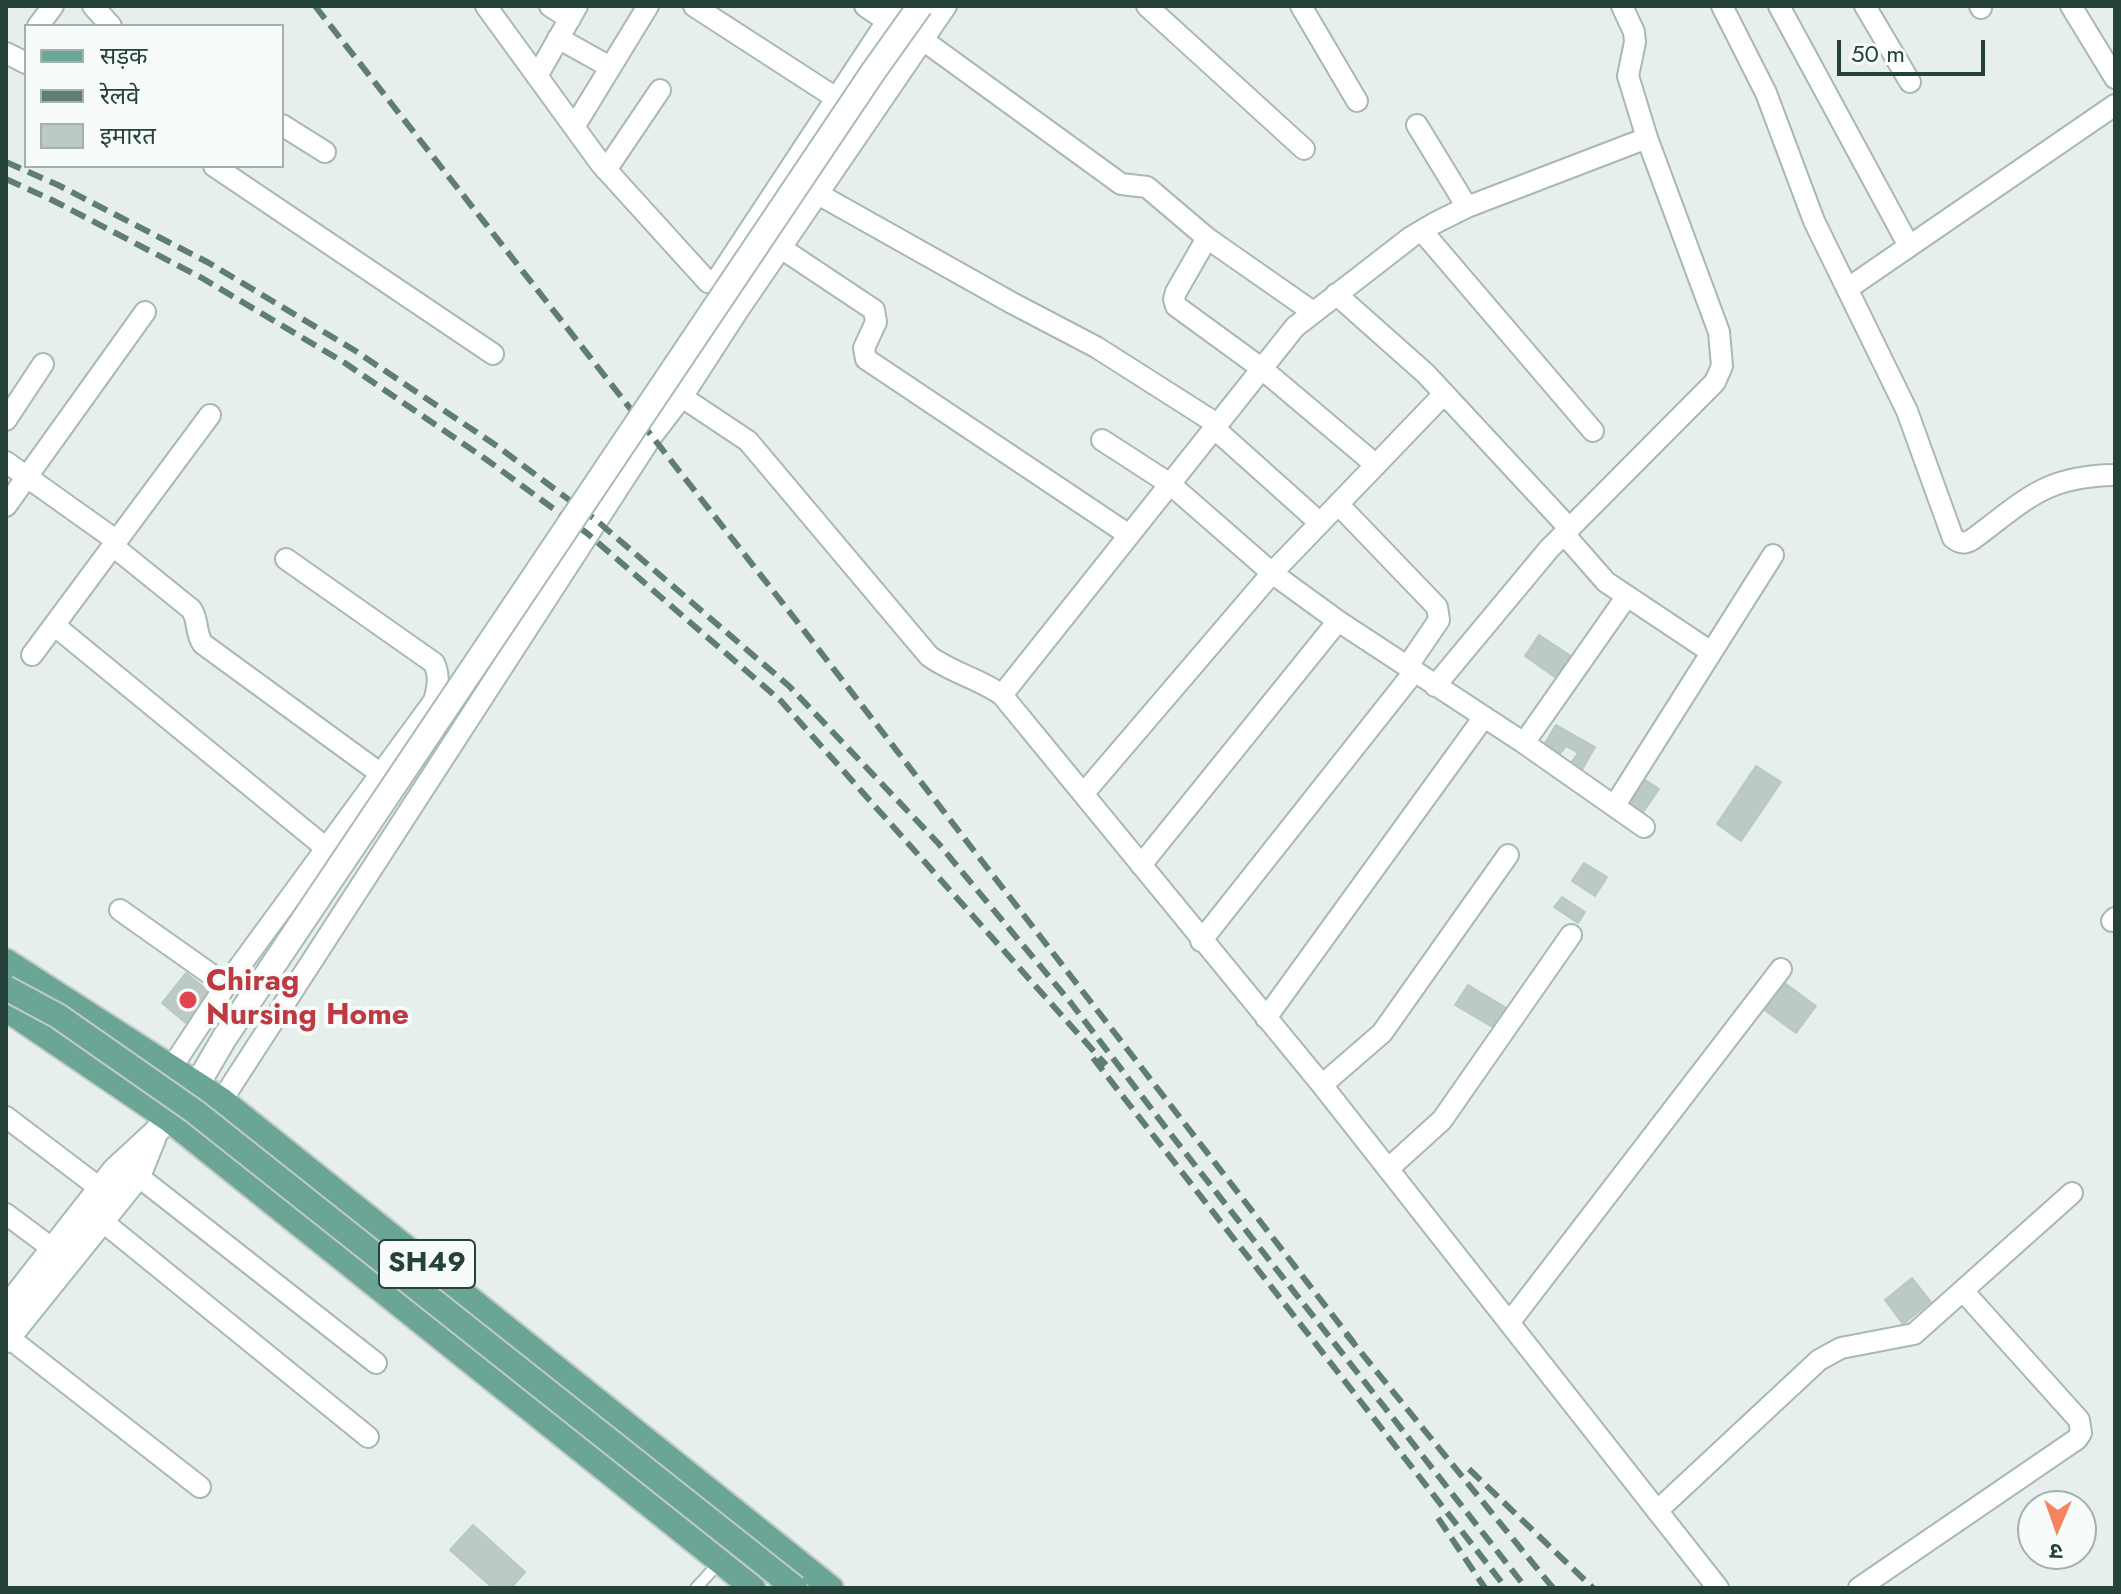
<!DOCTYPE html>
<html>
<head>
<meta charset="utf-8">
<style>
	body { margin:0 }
	#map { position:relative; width:2121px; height:1594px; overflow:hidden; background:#e6efeb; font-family:Jost,"Noto Sans Devanagari",sans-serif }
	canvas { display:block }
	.frame { position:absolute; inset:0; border:8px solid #24423a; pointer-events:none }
	.legend { position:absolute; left:24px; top:24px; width:260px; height:144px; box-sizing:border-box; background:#f7fbf9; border:2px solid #a3b1ad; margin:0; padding:10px 14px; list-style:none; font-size:24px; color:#24423a }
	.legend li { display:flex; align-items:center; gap:16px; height:40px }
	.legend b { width:40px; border:2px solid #a3b1ad }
	.north { position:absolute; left:2017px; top:1490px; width:80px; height:80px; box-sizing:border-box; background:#f7fbf9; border:2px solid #a3b1ad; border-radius:50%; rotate:182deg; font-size:22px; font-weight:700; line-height:32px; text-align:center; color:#24423a }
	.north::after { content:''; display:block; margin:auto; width:28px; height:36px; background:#f4845f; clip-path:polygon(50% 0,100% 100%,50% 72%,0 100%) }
	.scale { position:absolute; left:1837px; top:40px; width:148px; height:36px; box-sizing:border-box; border:4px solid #24423a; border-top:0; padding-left:10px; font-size:24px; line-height:28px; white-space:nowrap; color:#24423a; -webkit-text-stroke:6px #f7fbf9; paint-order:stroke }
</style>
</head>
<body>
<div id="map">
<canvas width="2121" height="1594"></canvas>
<div class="frame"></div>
<ul class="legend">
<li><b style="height:10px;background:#6aa596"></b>सड़क</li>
<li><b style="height:10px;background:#5f7d75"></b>रेलवे</li>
<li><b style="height:22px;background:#bbcac4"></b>इमारत</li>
</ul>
<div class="north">उ</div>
<div class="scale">50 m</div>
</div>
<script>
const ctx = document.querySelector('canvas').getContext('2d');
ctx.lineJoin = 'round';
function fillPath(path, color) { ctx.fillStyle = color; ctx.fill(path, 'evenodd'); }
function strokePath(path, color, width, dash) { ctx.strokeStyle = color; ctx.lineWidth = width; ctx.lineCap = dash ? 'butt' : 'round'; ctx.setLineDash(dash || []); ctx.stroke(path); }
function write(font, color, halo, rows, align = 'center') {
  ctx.font = font + ' Jost,sans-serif'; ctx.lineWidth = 8; ctx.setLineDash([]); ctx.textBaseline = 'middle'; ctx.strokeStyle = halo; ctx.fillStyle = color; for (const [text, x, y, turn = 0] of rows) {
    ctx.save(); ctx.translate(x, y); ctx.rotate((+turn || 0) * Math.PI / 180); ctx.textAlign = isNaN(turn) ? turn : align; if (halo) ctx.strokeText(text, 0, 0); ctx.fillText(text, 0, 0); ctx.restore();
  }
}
const building = new Path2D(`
	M1539,635L1574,658L1559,680L1525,656Z
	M1556,725L1595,747L1580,773L1569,766L1578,753L1566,746L1557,757L1542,748Z
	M1756,766L1781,782L1741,841L1717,824Z
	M1642,778L1659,789L1641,815L1624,805Z
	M1584,863L1607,877L1595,896L1572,881Z
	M1562,897L1585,912L1578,923L1554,907Z
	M186,973L211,993L186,1023L162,1003Z
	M1779,979L1816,1006L1796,1033L1759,1006Z
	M1468,985L1513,1012L1501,1032L1455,1005Z
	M1912,1278L1931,1302L1903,1324L1885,1300Z
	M473,1525L525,1572L511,1588H493L450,1550Z`);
fillPath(building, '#bbcac4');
strokePath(building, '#b8c9c2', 2);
const service = new Path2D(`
	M696,1588L719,1563`);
const minor = new Path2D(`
	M93,6L111,26
	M486,6L601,164L708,282L718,278L897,6
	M550,6L570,19
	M694,6L836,98
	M865,6L887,21
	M1147,6L1304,149
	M1301,6L1357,101
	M1722,6L1766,93L1814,221L1907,411L1953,538C1961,544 1965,544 1973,539C2027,499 2045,476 2115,475
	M1779,6L1909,246
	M1865,6L1910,82
	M1980,6L1981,8
	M2071,6L2115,78
	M38,26L53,6
	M558,38L610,67
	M923,40L1121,184L1147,187L1207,238L1313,312
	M6,53L26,63
	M537,76L577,6
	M282,125L325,152
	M1417,125L1467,207
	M574,127L648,6
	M214,166L493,354
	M606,170L660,90
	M818,194L1012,303L1096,347L1217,424
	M1422,231L1593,431
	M1207,238L1176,292L1174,299L1176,306L1261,368L1376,465
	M781,248L874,310L876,322L864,348L866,359L1129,535
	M1847,289L2115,105
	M1336,294L1426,374L1569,528
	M682,397L748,441L929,656C952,673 980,679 1002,695L1322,1085L1718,1588
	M6,420L43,364
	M1214,428L1320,523
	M1102,440L1170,484L1272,573L1338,621L1524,743L1644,827
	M6,462L117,541
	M1338,504L1437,607L1439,620L1407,667
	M6,506L145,312
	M1564,534L1606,582L1711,652
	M113,546L191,609C199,619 195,634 203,644L381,774
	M54,625L326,848
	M32,655L210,415
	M1435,686L1549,549L1715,382L1722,366L1719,332L1647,138L1628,76L1635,42L1634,32L1622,6
	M1002,695L1295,327L1411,237L1433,224L1467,207L1647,138
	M1524,743L1627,596
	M1084,793L1272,573L1444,394
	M1615,805L1773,555
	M1141,865L1338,621
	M120,910L226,985
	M2112,921L2115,918
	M1201,941L1414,672
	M1266,1018L1484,717
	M172,1067L226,985L434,701C438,687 440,676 434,663L286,559
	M1322,1085L1382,1033L1508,855
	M222,1100L652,436L682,397L739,309L946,6
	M6,1117L101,1189
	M1388,1169L1442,1120L1571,935
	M138,1176L376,1363
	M6,1214L53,1249
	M102,1221L368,1437
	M1509,1323L1781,969
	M8,1337L200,1487
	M1657,1511L1819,1360L1841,1348L1914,1334L2072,1193
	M1859,1588L2077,1439L2081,1433L2079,1420L1964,1292`);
const secondary = new Path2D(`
	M6,1309L115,1170L155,1133L198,1083L225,1037
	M6,1340L138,1176L153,1139`);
const primary = new Path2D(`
	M6,961L222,1100L831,1588
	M6,1009L168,1119L753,1588`);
strokePath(service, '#a8b8b2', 14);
strokePath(minor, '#a8b8b2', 24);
strokePath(secondary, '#a4bbb3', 28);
strokePath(primary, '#c2cac8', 28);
strokePath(service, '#fff', 10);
strokePath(minor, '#fff', 20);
strokePath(secondary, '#fff', 24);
strokePath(primary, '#6aa596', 24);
strokePath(new Path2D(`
	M315,6L799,624L1354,1343
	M6,162L58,185L209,263L354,350L497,446L596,520L789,686L938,843L1071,1003L1169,1132L1526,1588
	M6,179L52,200L202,278L345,363L487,460L588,534L781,701L1106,1065
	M1093,1058L1506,1588
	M1346,1334L1553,1588
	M1469,1469L1593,1588
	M1438,1518L1485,1588`), '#5f7d75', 6, [16, 8]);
const secondaryBridge = new Path2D(`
	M225,1037L873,72L920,6`);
const primaryBridge = new Path2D(`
	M6,988L58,1016L194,1111L795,1588`);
strokePath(secondaryBridge, '#a4bbb3', 28, []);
strokePath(primaryBridge, '#c2cac8', 28, []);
strokePath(secondaryBridge, '#fff', 24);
strokePath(primaryBridge, '#6aa596', 24);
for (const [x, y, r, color] of [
	[188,1000,10,"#e0444e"]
]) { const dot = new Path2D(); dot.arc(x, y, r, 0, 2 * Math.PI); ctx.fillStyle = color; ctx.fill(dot); strokePath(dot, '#f7fbf9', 3); }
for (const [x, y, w] of [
	[427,1264,96]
]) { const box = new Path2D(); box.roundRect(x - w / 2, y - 24, w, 48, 6); ctx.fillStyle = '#f7fbf9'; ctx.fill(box); strokePath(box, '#24423a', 2); }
write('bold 28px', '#24423a', null, [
	["SH49",427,1264]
]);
write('bold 30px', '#be3a42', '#f7fbf9', [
	["Chirag",206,983],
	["Nursing Home",206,1017]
], 'left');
</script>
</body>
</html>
